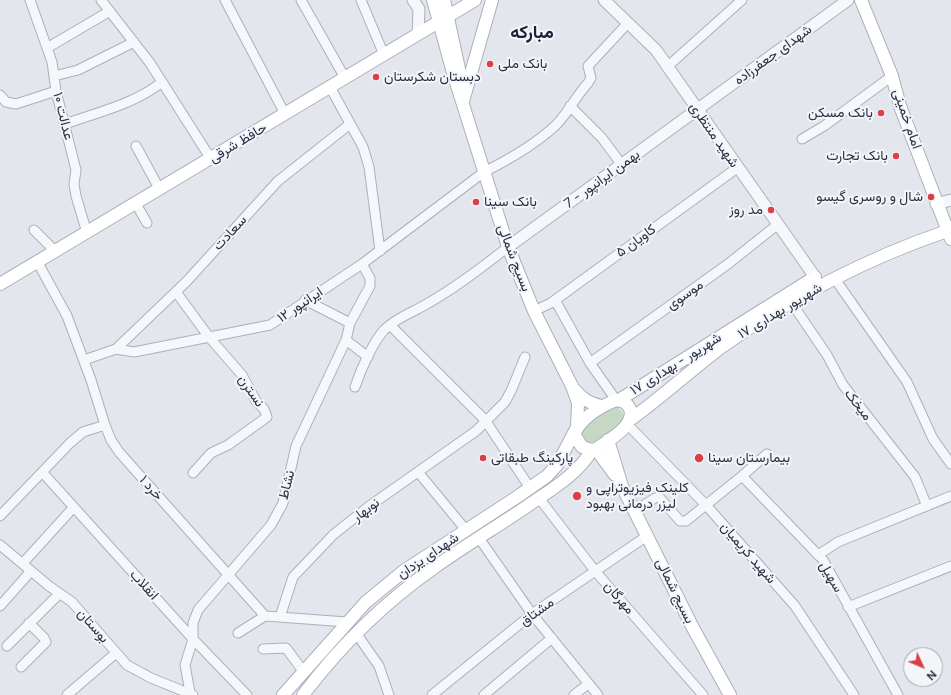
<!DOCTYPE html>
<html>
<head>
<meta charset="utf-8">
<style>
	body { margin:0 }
	#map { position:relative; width:951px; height:695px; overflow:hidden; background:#e3e6ec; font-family:Figtree,sans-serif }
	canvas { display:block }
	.north { position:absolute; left:903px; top:647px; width:40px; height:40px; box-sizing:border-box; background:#f3f5f9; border:1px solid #a2a7b1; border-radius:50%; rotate:134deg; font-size:11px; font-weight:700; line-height:16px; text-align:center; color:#293146 }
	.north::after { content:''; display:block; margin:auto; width:14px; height:18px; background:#d94048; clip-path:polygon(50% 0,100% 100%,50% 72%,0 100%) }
</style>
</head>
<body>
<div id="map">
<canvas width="951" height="695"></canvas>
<div class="north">N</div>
</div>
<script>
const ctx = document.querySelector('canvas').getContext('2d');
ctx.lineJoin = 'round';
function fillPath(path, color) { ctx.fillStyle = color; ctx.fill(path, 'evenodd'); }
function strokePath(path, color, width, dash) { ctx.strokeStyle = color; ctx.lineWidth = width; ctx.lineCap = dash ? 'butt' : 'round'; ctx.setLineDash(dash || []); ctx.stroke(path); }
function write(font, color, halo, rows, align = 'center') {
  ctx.font = font + ' Figtree,Vazirmatn,sans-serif'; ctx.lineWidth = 4; ctx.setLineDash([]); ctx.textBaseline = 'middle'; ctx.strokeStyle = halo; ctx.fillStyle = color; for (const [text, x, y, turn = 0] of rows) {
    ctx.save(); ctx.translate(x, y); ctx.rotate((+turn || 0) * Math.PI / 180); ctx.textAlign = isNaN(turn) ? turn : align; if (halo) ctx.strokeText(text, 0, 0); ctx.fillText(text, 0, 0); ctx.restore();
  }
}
fillPath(new Path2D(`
	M617,406L626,417C618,428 600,446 585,442L581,436L582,428L610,408Z`), '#c6d7c3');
const minor = new Path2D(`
	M30,0L52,62L56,91L76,170L74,184L76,196L87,233
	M101,0L150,63L211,159
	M225,0L285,114
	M301,0L345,78
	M361,0L384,55
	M47,48L110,11
	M667,67L742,0
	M54,76L78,70L134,42
	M330,87L363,147L369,167L380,251
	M0,95L6,102L16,104L56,91
	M570,106L602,138L622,165
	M65,124C98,112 135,104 162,82
	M802,139L824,126L892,76
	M136,146L160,190
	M136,204L147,223
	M34,230L56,252
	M38,263L67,316L91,380L105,425L111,440L119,452L265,616L347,622
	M835,279L907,382L933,439L951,464
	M176,292L209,337L242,375L256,401L264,409L267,417L228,445L211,453L193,473
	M305,300L350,323
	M555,300L590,363L616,400
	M791,302L827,355L843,385L915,477L927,506
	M534,311L551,303L737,168
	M390,325L485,420L530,488
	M346,340L368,357
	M116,349L187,281L278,181L350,124
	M84,360L116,349L134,352L270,325L362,264L484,172C508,160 537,143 556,125C568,113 576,96 588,83L591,78L588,66L627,24
	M590,363L728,264L777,225
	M355,387C361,369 372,344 384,330C396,318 411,313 425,305C455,288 481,268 508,247
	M627,424L706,505L795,606L854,695
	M418,472L466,530
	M43,473L193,639L247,695
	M742,476L823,560L898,695
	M539,498L595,571L703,695
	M635,511L655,498L659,497L680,521H686L742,476L767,454
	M0,516L70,443L83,432L105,425
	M479,538L532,614L598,695
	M0,545L49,586L72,602L127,665L151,678L193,695
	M818,555L838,542L951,496
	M23,563L73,508
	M0,606L31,571
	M848,607L951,566
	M280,617L293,577L333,535L368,507L476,431L505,402L511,391L525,357
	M238,633L265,616
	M356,633L379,666L389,695
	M7,646L59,594
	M263,649L286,648L303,671
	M21,667L46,642L44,638L29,623
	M190,692L185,665L193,639V623L198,610L271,525L283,503L296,446L346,340L350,323L370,286V278L362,264
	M67,695L116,653
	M432,695L532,614L647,536
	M484,695L552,638
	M574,695L588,684`);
const tertiary = new Path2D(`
	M413,0L419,9
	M604,0L656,50L815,277
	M418,34L419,9
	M936,204L951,200
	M508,247L848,0`);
const secondary = new Path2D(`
	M444,0L461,78
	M861,0L892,76L900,106L951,239
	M463,101L492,0
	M0,284L475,0
	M575,390C583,400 590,403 601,406
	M616,400C622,401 627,402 630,409C636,426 607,441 596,449L592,450L582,447L574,434C582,417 599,407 616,400Z
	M619,400L815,277
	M630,420C662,397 691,370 723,346C791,298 868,258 947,231
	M608,440L622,486L693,628L730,695
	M596,449L615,475
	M283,695L366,602L405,570L517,497L547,476L557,465L577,427L578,403L572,386L534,311L508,247L453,73L433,0
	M303,695C340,646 385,602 435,567C466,545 498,526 529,505C552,489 578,474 592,450`);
strokePath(minor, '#abb0ba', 11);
strokePath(tertiary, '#abb0ba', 13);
strokePath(secondary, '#abb0ba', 14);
strokePath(minor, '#f6f7fa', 9);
strokePath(tertiary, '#f6f7fa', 11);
strokePath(secondary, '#fff', 12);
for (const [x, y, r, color] of [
	[490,64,4,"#d94048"],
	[376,77,4,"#d94048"],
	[881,113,4,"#d94048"],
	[896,156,4,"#d94048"],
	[931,197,4,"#d94048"],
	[476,202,4,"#d94048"],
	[771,210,4,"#d94048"],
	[483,458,4,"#d94048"],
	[699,458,5,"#d94048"],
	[577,496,5,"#d94048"]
]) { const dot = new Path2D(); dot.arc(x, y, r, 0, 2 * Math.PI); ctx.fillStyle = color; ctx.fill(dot); strokePath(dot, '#f3f5f9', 1.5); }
write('14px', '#293146', '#f3f5f9', [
	["شهدای جعفرزاده",773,55,-36],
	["عدالت ۱۰",63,116,76],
	["امام خمینی",907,119,71],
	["شهید منتظری",714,135,55],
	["حافظ شرقی",238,143,-31],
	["بهمن ایرانپور - 7",602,179,-36],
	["سعادت",230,233,-47],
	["کاویان ۵",636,241,-36],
	["بسیج شمالی",514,258,69],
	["موسوی",685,295,-35],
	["ایرانپور ۱۲",300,305,-34],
	["۱۷ شهریور بهداری",780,311,-31],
	["۱۷ شهریور - بهداری",676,364,-32],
	["نسترن",251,391,56],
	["میخک",858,405,52],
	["نشاط",287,485,-76],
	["خرد ۱",151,488,49],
	["نوبهار",366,510,-37],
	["شهید کریمیان",748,553,49],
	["شهدای یزدان",428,556,-34],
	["سهیل",831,577,60],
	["انقلاب",144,585,48],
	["بسیج شمالی",675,591,64],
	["مهرگان",619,598,49],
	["مشتاق",537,612,-36],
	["بوستان",93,626,49]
]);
write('14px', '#293146', '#f3f5f9', [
	["بانک ملی",498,64],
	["دبستان شکرستان",384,77],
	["بانک مسکن",873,113,"right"],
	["بانک تجارت",888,156,"right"],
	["شال و روسری گیسو",923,197,"right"],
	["بانک سینا",484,202],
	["مد روز",763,210,"right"],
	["پارکینگ طبقاتی",491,458],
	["بیمارستان سینا",708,458],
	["کلینک فیزیوتراپی و",586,488],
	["لیزر درمانی بهبود",586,504]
], 'left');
write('bold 18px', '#1b2237', '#f3f5f9', [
	["مبارکه",532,33]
]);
</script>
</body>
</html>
